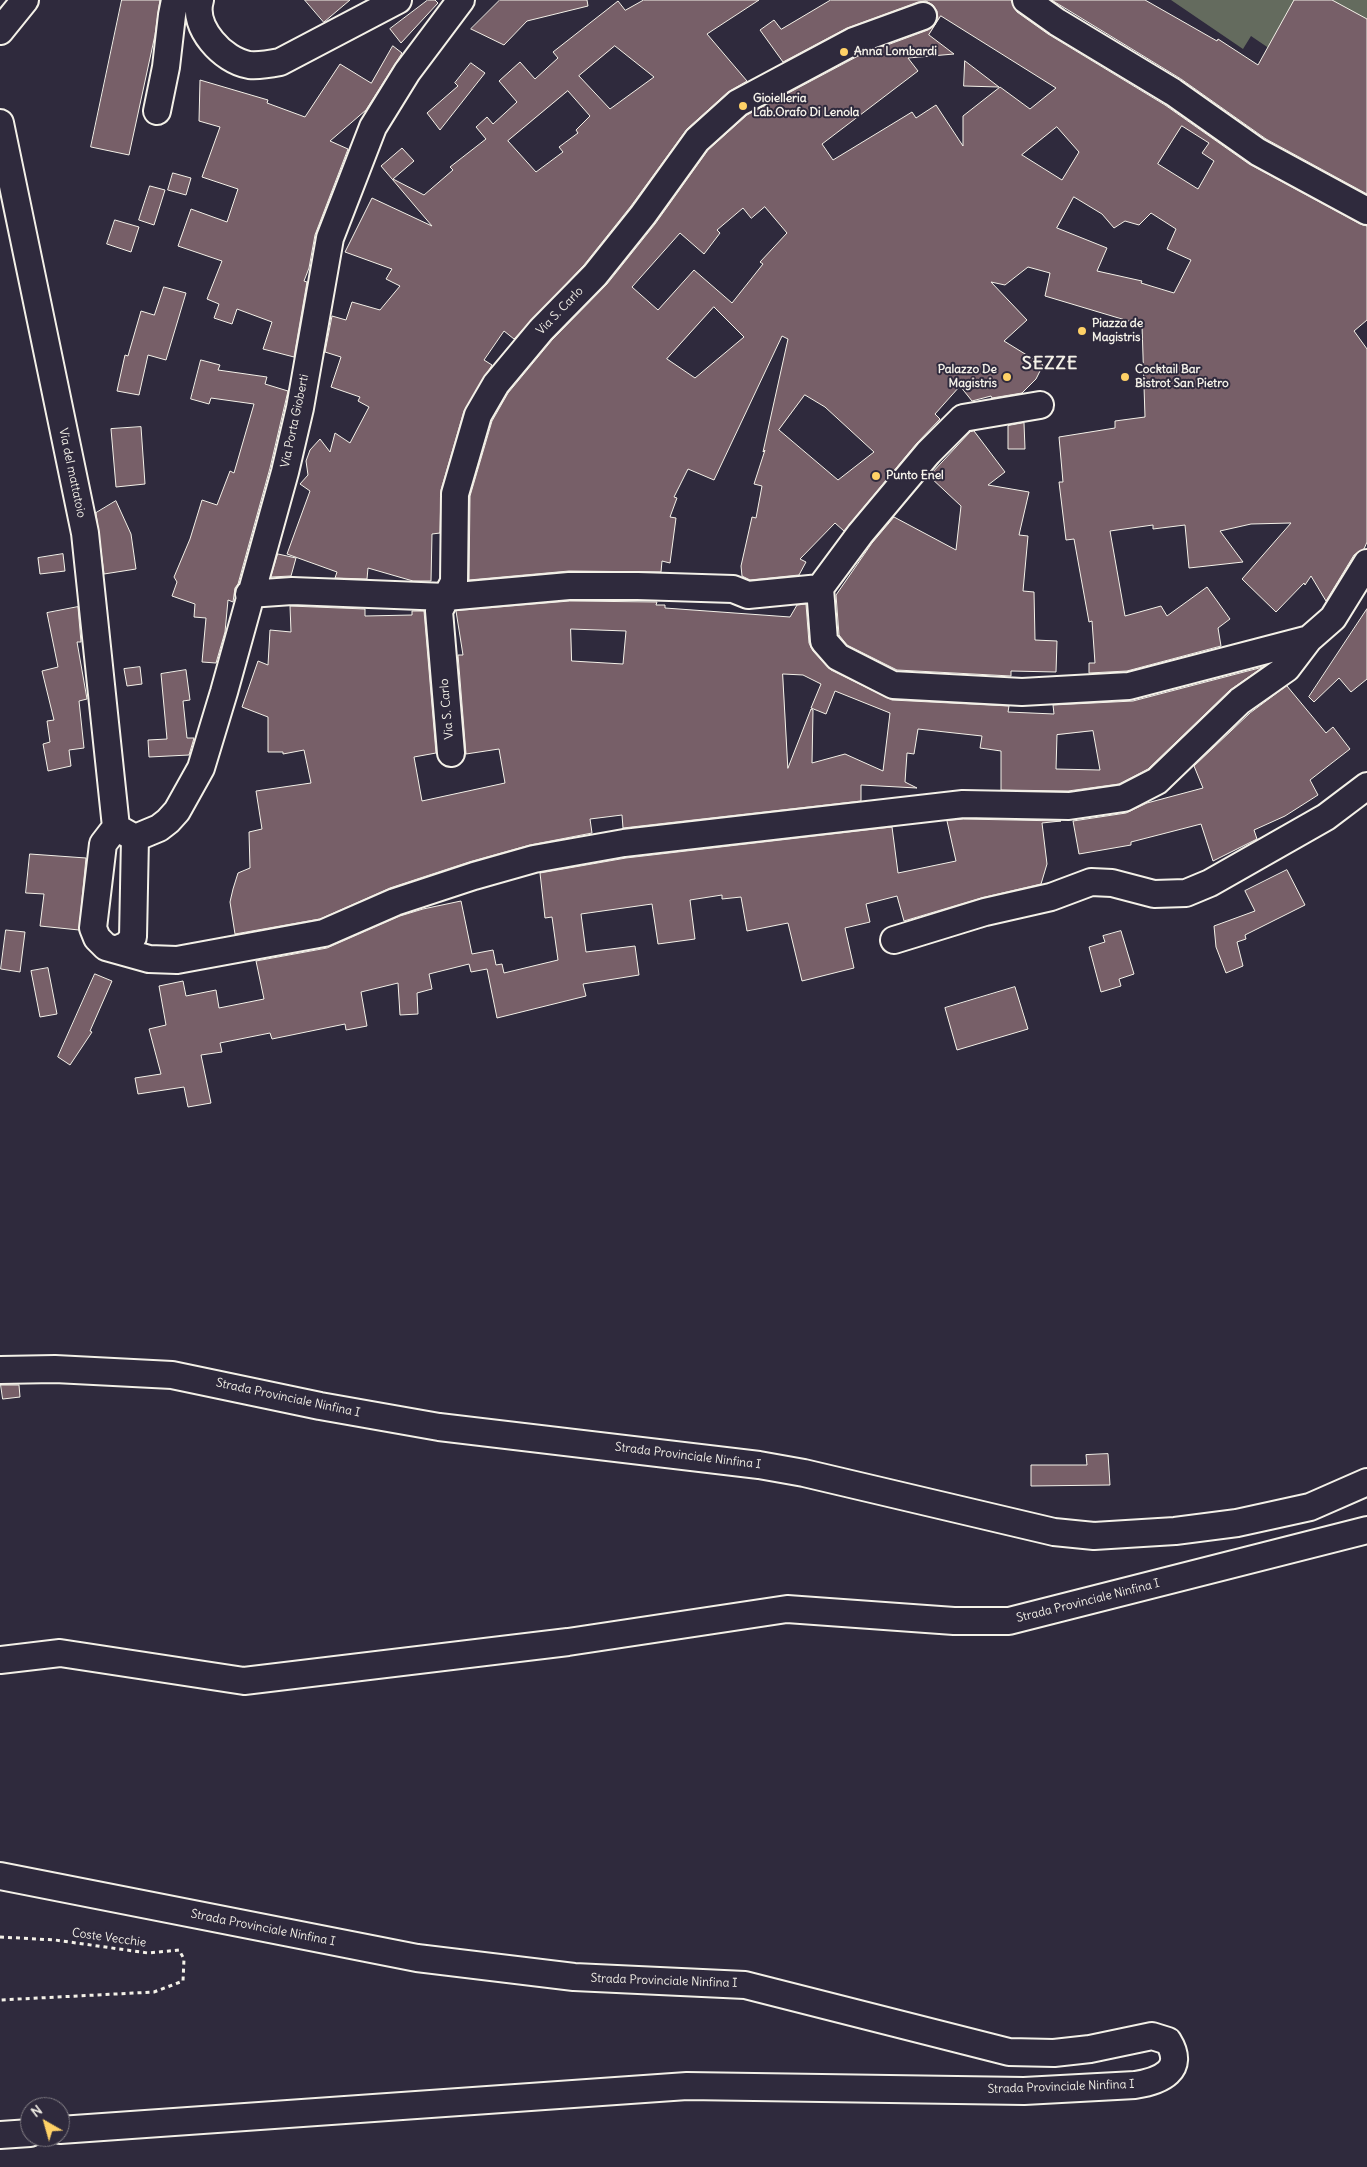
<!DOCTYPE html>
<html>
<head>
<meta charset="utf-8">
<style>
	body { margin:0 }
	#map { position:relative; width:1367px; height:2167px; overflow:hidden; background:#2f2a3d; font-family:Delius,sans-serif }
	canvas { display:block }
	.north { position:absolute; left:20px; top:2097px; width:50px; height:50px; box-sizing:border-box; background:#2f2a3d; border:1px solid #7e7a81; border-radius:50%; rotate:322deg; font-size:14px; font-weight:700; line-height:20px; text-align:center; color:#f4f1e8 }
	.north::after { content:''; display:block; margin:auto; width:18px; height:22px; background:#ffd166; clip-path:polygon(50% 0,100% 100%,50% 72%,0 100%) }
</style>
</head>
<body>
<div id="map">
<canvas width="1367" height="2167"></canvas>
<div class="north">N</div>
</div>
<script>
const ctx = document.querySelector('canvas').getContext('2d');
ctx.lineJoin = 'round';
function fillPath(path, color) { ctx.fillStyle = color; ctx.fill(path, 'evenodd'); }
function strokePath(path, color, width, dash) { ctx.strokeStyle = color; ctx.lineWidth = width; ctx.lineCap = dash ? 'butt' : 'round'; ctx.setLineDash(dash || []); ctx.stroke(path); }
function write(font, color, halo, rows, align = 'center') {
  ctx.font = font + ' Delius,sans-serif'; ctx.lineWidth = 4; ctx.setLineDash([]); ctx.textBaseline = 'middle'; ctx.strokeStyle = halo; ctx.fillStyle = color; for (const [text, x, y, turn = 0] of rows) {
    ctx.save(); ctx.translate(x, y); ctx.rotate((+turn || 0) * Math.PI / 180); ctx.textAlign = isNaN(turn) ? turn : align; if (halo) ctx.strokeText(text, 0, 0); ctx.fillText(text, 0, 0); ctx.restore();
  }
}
fillPath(new Path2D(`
	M1171,0H1367V115L1251,36L1243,49Z`), '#646b5e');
const building = new Path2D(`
	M122,0H160L155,35L129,155L91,147Z
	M305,0H350L324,22Z
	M428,0H435L438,3L401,43L390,29Z
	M500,0H587L588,6L527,21L504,45L471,29Z
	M644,0H759L707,34L747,81L728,92L687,129L631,206L584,265L514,339L504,331L484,360L492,365L464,411L441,490L440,533L432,534L431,581H413L368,568L367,579L335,578L337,572L287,554L310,491L300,484L308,475L306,461L310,450L320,439L330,452L335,433L350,443L369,407L358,401L360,397L331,387L341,357L325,352L332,316L346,320L352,302L380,310L400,286L386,279L392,269L345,252L372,198L432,226L381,166L402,148L414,161L393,179L424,195L453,170L450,167L486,139L476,127L487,117L493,124L517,102L499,81L520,62L535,79L558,58L553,52L618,1L625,10ZM615,46L654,77L610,109L579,76ZM568,91L590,116L576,130L578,133L559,147L563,152L536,172L508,141Z
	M831,0H1011L1017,12L1048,34L1165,105L1249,164L1360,224L1367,226V320L1354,331L1367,349V542L1364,549L1354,555L1326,601L1311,576L1305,585L1304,583L1276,612L1242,579L1291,523L1251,524L1220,531L1243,562L1189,568L1185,525L1153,529V525L1110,531L1125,616L1161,606L1167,616L1207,587L1230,619L1218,628L1221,646L1127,671L1089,673V663H1095L1092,621L1089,622L1074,539L1066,540L1059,482H1063L1059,437L1115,428V421L1145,417L1142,325L1045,296L1050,273L1028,267L1005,285L991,282L1027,320L1004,341L1043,365L1036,379L1022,393L992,398L991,396L972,401L960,386L935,414L940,419L917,443L844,531L835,523L800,559L806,562L799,575L750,580L742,576L741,566L752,517L756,518L762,486L754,484L765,450L763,452L788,339L782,336L714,480L688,469L674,497L677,498L670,517L676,518L670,563L662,561L661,572L569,571L469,580L470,496L492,421L508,393L552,340L607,284L655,224L708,150L747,115L860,55L928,30L934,26L938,19L937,11L933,5L926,1L918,2L847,28L783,62L760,30L774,20L781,29ZM941,16L1056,88L1030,109L1000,87L963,116V146L936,105L916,118L912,112L833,160L822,144L918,71L908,58L954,54L929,35ZM1182,126L1209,143L1202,153L1214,161L1198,189L1158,164ZM1057,127L1079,152L1062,180L1022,155ZM1074,197L1102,214L1114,228L1125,221L1139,225L1151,213L1176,229L1167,249L1191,260L1174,293L1141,283L1142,281L1097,271L1107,248L1057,228ZM765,207L787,233L760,262L763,264L732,303L694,270L658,310L632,287L680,233L704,254L720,233L717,230L743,208L751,218ZM714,307L744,337L695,378L667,359ZM805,395L825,407L874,452L838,480L779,430Z
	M1052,0H1145L1217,41L1218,39L1258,65L1294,0H1332L1367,19V194L1266,139L1181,79Z
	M393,46L402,53L366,110L330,141L348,149L315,235L309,268L304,281L307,282L294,357L263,349L272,322L237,309L232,324L214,318L219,304L207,299L222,261L178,246L191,209L227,222L238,189L202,177L220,127L199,121L200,80L268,100L267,103L305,117L340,64L371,83Z
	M965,61L999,87L964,86Z
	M471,63L485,73L440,130L427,113L458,86L455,83Z
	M173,173L191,178L186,195L168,190Z
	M150,186L165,190L154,225L139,220Z
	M115,220L139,227L131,252L107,244Z
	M164,287L186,293L166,360L148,355L139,395L117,391L125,355L128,356L141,311L154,315Z
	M201,360L220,365L218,370L267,377L265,384L288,391L270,468L238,584L235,588L233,602L228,600L225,632L216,663L202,662L206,618L194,617L195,604L172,596L177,582L174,577L190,539L202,500L217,505L230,471L234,473L254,404L211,398L209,404L191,399Z
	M1024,423L1025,449H1008V426Z
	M141,427L145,484L116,487L111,429Z
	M974,431L1005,472L988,485L1029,492L1019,535L1028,536L1023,591L1034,592L1035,640L1057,641L1056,672L1011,671V676L897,670L847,645L839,635L836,595L872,543L894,517L956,550L961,506L929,476L970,432Z
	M116,501L131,534L136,569L104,574L96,513Z
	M63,554L65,571L40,574L38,558Z
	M278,554L296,558L291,576L271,577Z
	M570,601L657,602L656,605H665V608L790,617L797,605L806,604L809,643L813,651L831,670L892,700L1009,706L1008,712L1054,714L1053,705L1133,701L1263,667L1230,690L1148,769L1119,784L1068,791L1001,790V751L980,748L982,736L918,729L914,754L907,753L905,782L917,788L861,785V801L623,828L622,815L590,819L592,833L530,845L469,862L390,888L320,919L235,934L230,902L233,889L238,873L250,868L249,832L262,829L256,791L311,783L304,750L283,754V752H268V717L242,707L258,661L268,665L270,630L291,632L290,606L365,609V616L412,615V611H424L436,753L414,757L422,801L505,783L499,749L466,754L458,655H463L456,611ZM571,629L626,631L623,664L572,661ZM783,674L803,675L821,684L811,708L826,714L835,691L890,713L883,771L845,754L812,763L813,710L811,709L788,768ZM1093,731L1100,770L1056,769L1057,735Z
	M78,607L81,642H77L87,699L79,701L84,748L69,750L71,766L48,771L43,744L50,742L47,721L54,720L42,671L58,667L47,613Z
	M1367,609V679L1351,692L1339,678L1314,702L1309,697Z
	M140,667L142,684L127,686L124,669Z
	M186,670L190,700L183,701L187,738H194L189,755L149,757L148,740L167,739L161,674Z
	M1287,686L1326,733L1333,727L1350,749L1310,780L1318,795L1285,816L1254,830L1257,839L1213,861L1201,824L1131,842V845L1079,854L1073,821L1126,813L1147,803L1203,788L1194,766L1250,713Z
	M964,819L1061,821L1042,823L1047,864L1041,884L981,898L904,921L897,896L866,904L870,922L845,928L854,968L802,981L788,923L747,931L741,897L722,899V895L690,900L695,939L658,944L652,904L581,914L586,952L635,946L639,975L583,984L586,996L497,1018L487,969L471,972L469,964L429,974L432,989L417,993L418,1014L400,1015L398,983L361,992L367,1026L346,1030L345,1024L272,1039L270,1033L220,1043L222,1052L201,1055L211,1103L188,1107L184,1087L138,1094L135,1078L161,1074L149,1029L166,1025L159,986L183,981L186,996L216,990L219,1008L264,999L256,961L327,948L400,916L423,909L461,901L472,954L493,950L496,965L502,964L504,973L558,960L552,917L545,918L540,873L626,858L892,827L898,873L956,861L947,821Z
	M30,854L86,858L79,930L40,926L44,894L26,893Z
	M1287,870L1305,905L1245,935L1246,939L1237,942L1243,966L1226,973L1216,947L1214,926L1255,911L1245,891Z
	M6,930L25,932L20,972L1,969Z
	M1121,931L1134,974L1119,979L1121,986L1101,992L1089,947L1105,942L1103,936Z
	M48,968L57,1014L40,1017L31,971Z
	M95,974L112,981L90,1031L92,1032L70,1065L58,1057Z
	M1015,987L1028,1029L957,1050L945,1008Z
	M1,1385H19L20,1397L3,1399Z
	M1108,1454L1110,1485L1031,1486V1465H1087L1086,1455Z`);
fillPath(building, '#775f68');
strokePath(building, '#f4f1e8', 1);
const minor = new Path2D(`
	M200,0C192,27 223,61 249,65C260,66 270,64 280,62L398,0
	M1026,0L1057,22L1173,92L1258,152L1367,211
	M0,31L25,0
	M157,111L166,67L172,15L175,0
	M0,123L85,533L116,827
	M1040,405L963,418L928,453L860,534L820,588L824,641L838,657L893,685L1022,692L1129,686L1309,639
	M249,594L292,591L446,597L569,586H638L733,589L748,595L820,588
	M451,753L439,611L454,582L455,494L478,415L496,384L541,330L595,275L643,215L697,140L738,103L854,41L923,16
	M116,827L103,844L93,928L97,938L106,947L149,959L177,960L324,933L395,902L474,876L534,859L624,843L963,804L1069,806L1124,798L1157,781L1240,701L1287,668L1309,639L1333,618L1367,563
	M135,838L159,828L168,821L177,811L201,768L224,692L285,472L300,408L330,238L373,127L407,72L461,0
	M894,940L985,912L1051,897L1091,882L1112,883L1154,894L1186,893L1210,883L1326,817L1367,786
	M118,949L127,945L133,937L135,838L119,829
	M0,1370L55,1369L172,1375L320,1406L439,1427L759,1465L804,1473L1054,1532L1094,1536L1175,1531L1237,1523L1310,1507L1367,1482
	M0,1660L60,1653L244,1681L568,1642L787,1609L954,1621H1009L1367,1530
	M0,1876L417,1958L574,1977L745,1985L1009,2052L1054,2053L1090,2049L1152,2036L1168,2041C1186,2070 1161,2081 1135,2085L1024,2091L687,2086L60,2130
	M0,2135L30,2133`);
strokePath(minor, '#f4f1e8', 30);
strokePath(new Path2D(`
	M0,1937L55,1940L148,1953L179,1950L184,1959L183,1981L154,1992L0,2000`), '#f4f1e8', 3, [4, 4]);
strokePath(minor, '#2f2a3d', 26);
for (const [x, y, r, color] of [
	[844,52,5,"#ffd166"],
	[743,106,5,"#ffd166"],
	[1082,331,5,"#ffd166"],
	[1007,377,5,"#ffd166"],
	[1125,377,5,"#ffd166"],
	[876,476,5,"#ffd166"]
]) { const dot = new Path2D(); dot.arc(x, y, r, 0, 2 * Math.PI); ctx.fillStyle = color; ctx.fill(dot); strokePath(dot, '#2f2a3d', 2); }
write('bold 12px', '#f4f1e8', '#2f2a3d', [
	["Anna Lombardi",854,52],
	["Gioielleria",753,99],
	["Lab.Orafo Di Lenola",753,113],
	["Piazza de",1092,324],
	["Magistris",1092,338],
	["Palazzo De",997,370,"right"],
	["Magistris",997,384,"right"],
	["Cocktail Bar",1135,370],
	["Bistrot San Pietro",1135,384],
	["Punto Enel",886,476]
], 'left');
write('12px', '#f4f1e8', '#2f2a3d', [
	["Via S. Carlo",560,311,-46],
	["Via Porta Gioberti",295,421,-78],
	["Via del mattatoio",72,473,78],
	["Via S. Carlo",447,709,-95],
	["Strada Provinciale Ninfina I",288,1398,12],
	["Strada Provinciale Ninfina I",688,1456,7],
	["Strada Provinciale Ninfina I",1088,1601,-14],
	["Strada Provinciale Ninfina I",263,1928,11],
	["Coste Vecchie",109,1938,8],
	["Strada Provinciale Ninfina I",664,1981,2],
	["Strada Provinciale Ninfina I",1061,2087,-2]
]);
ctx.letterSpacing = '1px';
write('bold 18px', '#f4f1e8', '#2f2a3d', [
	["SEZZE",1050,364]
]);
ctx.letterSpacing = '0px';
</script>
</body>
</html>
